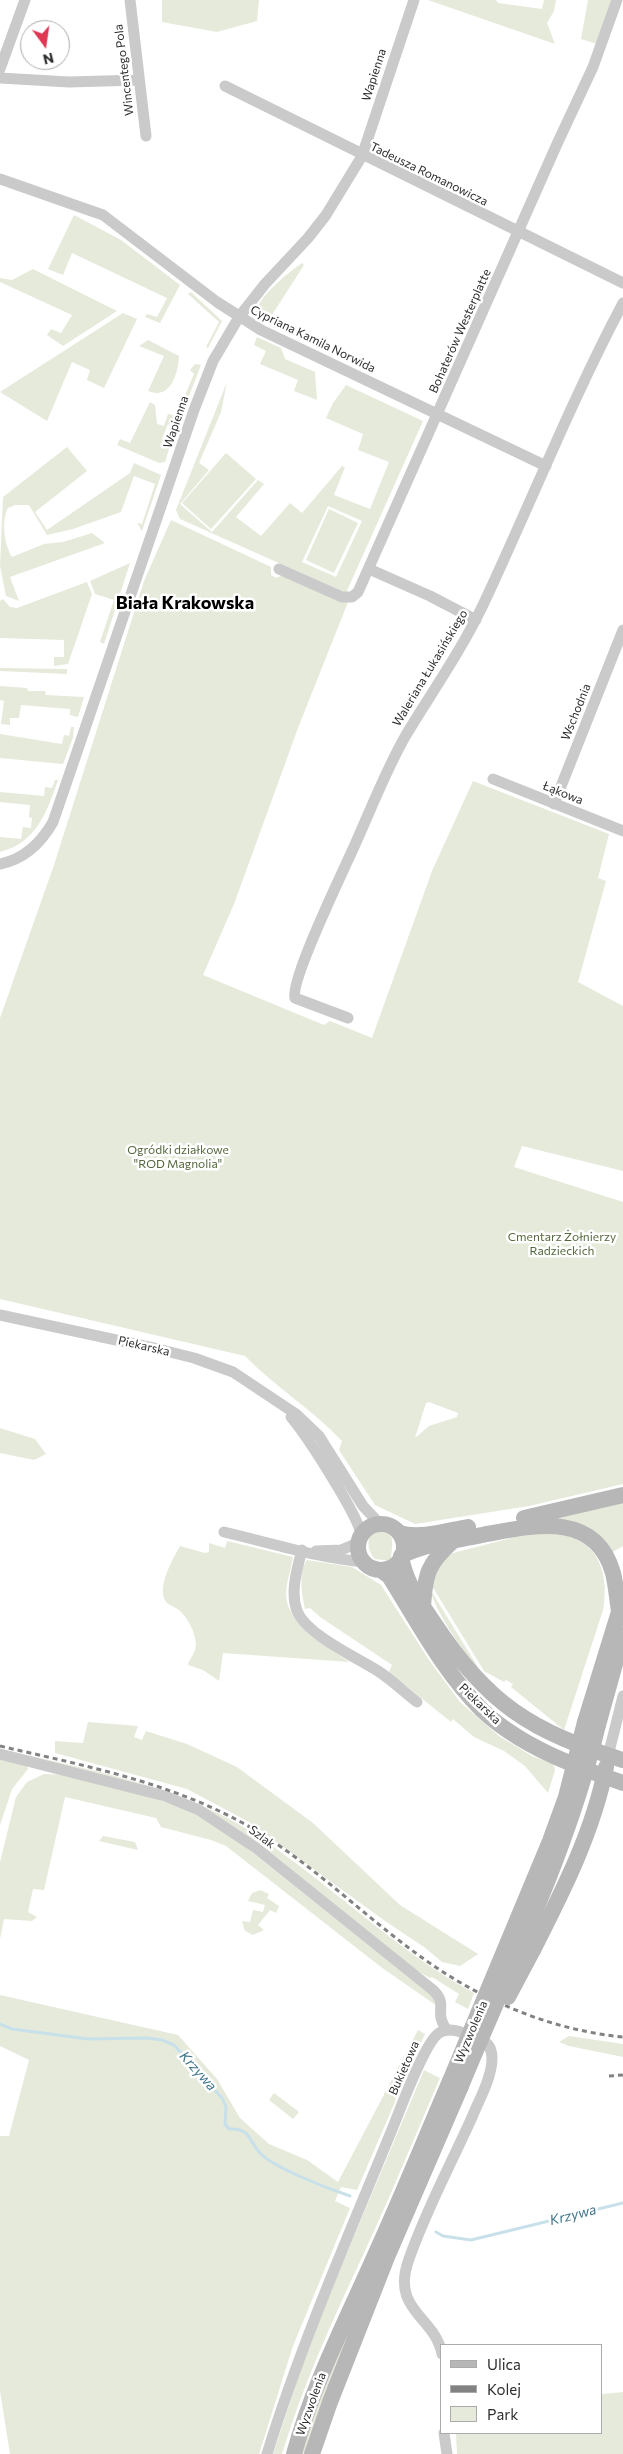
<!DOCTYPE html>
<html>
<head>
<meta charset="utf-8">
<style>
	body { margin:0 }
	#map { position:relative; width:623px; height:2454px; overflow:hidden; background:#fff; font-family:Commissioner,sans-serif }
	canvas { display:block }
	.legend { position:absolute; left:440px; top:2344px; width:162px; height:90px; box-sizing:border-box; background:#fff; border:1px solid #ababab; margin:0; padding:6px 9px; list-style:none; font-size:15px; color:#2d2d2d }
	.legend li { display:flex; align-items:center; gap:10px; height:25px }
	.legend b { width:25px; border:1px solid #ababab }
	.north { position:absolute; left:20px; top:20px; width:50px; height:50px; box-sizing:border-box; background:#fff; border:1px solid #ababab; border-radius:50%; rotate:166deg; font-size:14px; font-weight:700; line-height:20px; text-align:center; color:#2d2d2d }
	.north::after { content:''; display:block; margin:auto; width:18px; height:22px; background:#de3653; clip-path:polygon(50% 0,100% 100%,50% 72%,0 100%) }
</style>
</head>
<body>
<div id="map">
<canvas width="623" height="2454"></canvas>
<ul class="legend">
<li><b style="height:6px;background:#b7b7b7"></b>Ulica</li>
<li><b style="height:6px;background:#828282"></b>Kolej</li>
<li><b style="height:14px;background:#e5eadb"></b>Park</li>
</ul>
<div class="north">N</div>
</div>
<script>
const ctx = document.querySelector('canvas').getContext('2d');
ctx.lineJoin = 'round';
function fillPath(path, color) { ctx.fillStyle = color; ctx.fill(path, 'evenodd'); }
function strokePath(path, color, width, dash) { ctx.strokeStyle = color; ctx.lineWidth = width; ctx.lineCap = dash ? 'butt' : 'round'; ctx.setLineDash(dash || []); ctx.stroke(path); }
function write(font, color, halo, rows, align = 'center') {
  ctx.font = font + ' Commissioner,sans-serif'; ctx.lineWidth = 5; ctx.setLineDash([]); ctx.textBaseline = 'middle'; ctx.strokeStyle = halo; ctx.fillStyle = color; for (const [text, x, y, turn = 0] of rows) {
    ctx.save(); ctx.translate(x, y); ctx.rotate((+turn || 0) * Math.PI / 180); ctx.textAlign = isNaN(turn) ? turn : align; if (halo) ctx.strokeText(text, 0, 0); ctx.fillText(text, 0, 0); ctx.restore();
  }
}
fillPath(new Path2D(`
	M162,0H259L257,21L217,32L162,22Z
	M428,0H496L498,3L542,9L544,0H556L554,11L547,23L555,44Z
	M588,0H612L597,44L581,39Z
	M74,215L121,240L180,285L160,323L145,317L147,314L157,317L167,298L72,253L63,275L48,269Z
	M302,263L304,265L270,318L264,323L259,321L256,314C256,298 289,272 302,263Z
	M33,269L117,311L63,346L47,335L51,329L61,333L72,315L0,282V278L12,280Z
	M191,292L222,321L208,348L206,347L219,322L188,294Z
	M123,313L137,319L104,388L87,380L90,370L72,362L47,421L0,392Z
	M257,337L281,348L285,359L315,372L317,400L294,391L298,380L260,364L266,351L254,345Z
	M148,340L179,356C178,375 170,400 148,391L164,356L139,346Z
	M195,364L201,365L177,427L168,424L162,439L171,443L165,462L159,463L117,445L120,439L130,443L150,402L155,405L157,424L164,426L168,414L176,416L194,374L190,370Z
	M227,382L221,412L199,463L209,470L180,504L212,532L258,480L264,484L236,517L261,536L290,503L302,513L342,466L345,467L334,495L370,509L389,462L358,450L363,434L326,418L333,403L346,385L423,421L346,593L180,519L176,510ZM328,506L362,521L336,577L302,562Z
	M67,447L87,471L35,512L47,530L130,473L134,463L161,475L142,531L137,523L142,524L155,484L134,476L121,512L73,529L47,535L29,505H15L8,508C1,521 4,544 12,557L44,544L63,542L92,533L105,543L10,577L19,601L6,596L0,566L3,497Z
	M226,453L256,479L211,529L182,503Z
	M329,509L358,523L334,573L306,560Z
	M171,520L271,567V575L276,578L286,574L348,602L298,728L234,904L203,975L324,1025L330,1021L372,1038L432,871L473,781L609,834L598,878L606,881L578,982L623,1006V1171L522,1146L514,1167L623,1202V1484L529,1506L415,1524L375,1505L339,1450L342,1441C312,1409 275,1387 245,1356L0,1299V1018L54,865L144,581ZM429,1402L458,1413L457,1417L429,1426L415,1438L426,1403Z
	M130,563L104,644L100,642L114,600L95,594L90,581Z
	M87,582L92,594L68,664L54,666V657H64V640L0,638V601L3,599L10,607L17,608Z
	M0,668L67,669V674L0,671Z
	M0,686L27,688L28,691H45L46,695L84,697L78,717L70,715V709L21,705L19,718H10V725L1,724L4,701L0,700Z
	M71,727H74L73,738L63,764L0,758V734L62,744L64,735L69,736Z
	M55,780H58C47,812 36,843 0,852V837L21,839L23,827L31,828L32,818L29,817L30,805L0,802V792L44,796L45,787L52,788Z
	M0,1428L35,1439L46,1454L34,1460L0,1453Z
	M623,1501V1546L611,1553L547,1518Z
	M375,1532C399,1530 391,1546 391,1561L375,1559C368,1551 368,1546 369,1536Z
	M535,1532C545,1533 556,1533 566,1535C601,1544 609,1579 603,1610L564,1730L511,1687L513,1684L506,1680L504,1682L484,1671L432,1586L433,1575L449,1554Z
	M227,1541L293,1557C291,1569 286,1583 286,1595C288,1627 327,1647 350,1662L223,1653L219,1681L203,1670L188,1665C189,1658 196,1654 196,1644C195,1632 188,1618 179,1610C174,1606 166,1605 164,1598C159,1582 173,1559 180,1546L205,1553L209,1552V1543L225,1548Z
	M307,1560L352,1567L381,1585L429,1660L460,1702L499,1736L532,1756L553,1764L555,1770L548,1793L525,1766L504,1751L474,1737L453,1719L451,1722L389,1672L392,1665L320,1617L310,1608L305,1609C302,1596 298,1571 307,1560Z
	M430,1589L479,1669C465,1657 433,1607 430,1589Z
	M88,1722L138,1726L134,1737L142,1740L146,1731L187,1744L237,1767L313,1823L400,1905L478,1954L460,1966L442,1962L424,1947L385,1921L249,1822L187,1789L55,1753V1741L83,1743Z
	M0,1749C86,1769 175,1784 250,1831C328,1881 393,1949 474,1993L468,2009L455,2002L459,1994L432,1977L430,1978L414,1969L218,1818Z
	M0,1757L27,1766L28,1769L12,1789L0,1825Z
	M44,1774L70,1775L100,1782L191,1810L233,1837L435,1998L437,2006L381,1967L226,1846L211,1840L161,1827L156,1818L65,1797L44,1890L33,1889L28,1912L37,1917L32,1921L4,1919L0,1939V1862L16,1797L27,1782Z
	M103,1836L135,1842L138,1850L99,1841Z
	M260,1890L269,1894L267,1898L279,1906L276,1913L270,1910L258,1925L264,1930L253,1935L245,1931L242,1921L250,1922L253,1910L263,1912L265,1905L248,1901L252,1893Z
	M0,1995L178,2035L217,2079L240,2118L269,2144L307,2160L338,2182L418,2030L425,2034L413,2059L407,2065L397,2088L395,2102L357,2190L341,2187L335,2201L350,2208L293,2346L259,2454H10L0,2391V2136H9L29,2060L0,2046Z
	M569,2036L623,2044V2057L569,2046L559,2042Z
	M424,2070L440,2078C415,2136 391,2195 364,2253C333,2319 303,2384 282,2454H273L310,2341Z
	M274,2093L299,2112L293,2119L269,2100Z
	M360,2301L306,2454H301L307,2432Z
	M623,2392V2454H457L456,2433H602V2394Z`), '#e5eadb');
strokePath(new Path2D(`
	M0,2024L12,2029L88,2039L147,2038L162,2040L174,2045L222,2098L226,2107L225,2124L229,2129C251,2128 248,2140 260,2153C274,2168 329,2189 350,2196
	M436,2232L443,2236L471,2240L623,2203`), '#c8e0e9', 3);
strokePath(new Path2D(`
	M130,0L146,136
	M0,69L25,0
	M0,78L69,82L139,80
	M225,86L623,283
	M0,179L103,215L217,302L261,330L546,466
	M279,569L342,597H352L358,592L557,144L593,67L617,0
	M369,569L430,596L476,620
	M493,779L623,831
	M554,804L623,630
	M0,864C25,859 41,843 53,822L194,410L213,361L239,317L265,284L308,238L326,215L362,156L414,0
	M348,1018L295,998C290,982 338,882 347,862C367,820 383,775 406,735C432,692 461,651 483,605C530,505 571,401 623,303
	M0,1315L158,1349L194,1358L233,1372L296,1414L319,1436L363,1506L379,1523
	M291,1417C307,1436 359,1516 362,1537
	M224,1532C271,1543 317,1558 365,1562
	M302,1550C297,1569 290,1592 297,1611C307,1635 356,1657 378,1671C392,1680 404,1692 417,1702
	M316,1551L341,1550L360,1542
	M0,1754L165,1796L199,1810L256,1848L433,1990C445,2002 439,2005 441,2018C442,2022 444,2026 446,2030
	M608,1756L623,1696
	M444,2433L447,2454
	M267,2454C301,2344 347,2239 391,2132C399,2113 424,2043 439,2033C451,2025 468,2035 479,2039C488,2042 492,2049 492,2058C492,2077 480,2098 473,2115C452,2162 426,2210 409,2259C390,2311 435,2316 442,2354`), '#cacaca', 11);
strokePath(new Path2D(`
	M524,1518L623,1495
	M358 1547a23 23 0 1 1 46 0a23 23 0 1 1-46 0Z
	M399,1533C420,1539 446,1531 468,1527
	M401,1556C405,1582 420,1602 434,1623C487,1704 532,1732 623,1760
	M401,1556C426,1543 455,1541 482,1535C531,1526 595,1509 613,1573C616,1585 617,1599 619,1611
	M382,1571L389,1576C418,1622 443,1671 482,1710C520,1746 574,1766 623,1783
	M423,1607C425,1574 428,1563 453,1541
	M585,1722L622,1602
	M598,1725L623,1635
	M533,1950C563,1891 593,1832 606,1767
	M294,2454C313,2384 347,2319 376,2253C402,2196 425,2139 450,2081
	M312,2454L330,2402L387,2257L461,2086`), '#b7b7b7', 16);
strokePath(new Path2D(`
	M0,1746C90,1767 180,1784 260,1833C329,1876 387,1939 456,1980C508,2011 563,2031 623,2037
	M609,2076L623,2075`), '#828282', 3, [5, 4]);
strokePath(new Path2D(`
	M508,1997L533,1950
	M450,2081L550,1841L566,1797L585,1722
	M461,2086C510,1967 568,1851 598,1725`), '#b7b7b7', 16);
write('12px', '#2d2d2d', '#fff', [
	["Wincentego Pola",124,70,-97],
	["Wapienna",374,75,-72],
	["Tadeusza Romanowicza",429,174,26],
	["Bohaterów Westerplatte",460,331,-66],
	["Cypriana Kamila Norwida",313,339,26],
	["Wapienna",176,422,-71],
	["Waleriana Łukasińskiego",430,668,-59],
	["Wschodnia",576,712,-68],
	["Łąkowa",563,793,22],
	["Piekarska",144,1346,13],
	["Piekarska",480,1704,44],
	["Szlak",262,1837,37],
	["Wyzwolenia",471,2032,-67],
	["Bukietowa",404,2068,-66],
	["Wyzwolenia",311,2404,-70]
]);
write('12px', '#54673c', '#fff', [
	["Ogródki działkowe",178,1150],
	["\"ROD Magnolia\"",178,1164],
	["Cmentarz Żołnierzy",562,1237],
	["Radzieckich",562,1251]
]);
write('italic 14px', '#3f758b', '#fff', [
	["Krzywa",198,2071,48],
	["Krzywa",573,2215,-14]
]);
write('bold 18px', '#000', '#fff', [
	["Biała Krakowska",185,603]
]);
</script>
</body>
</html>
